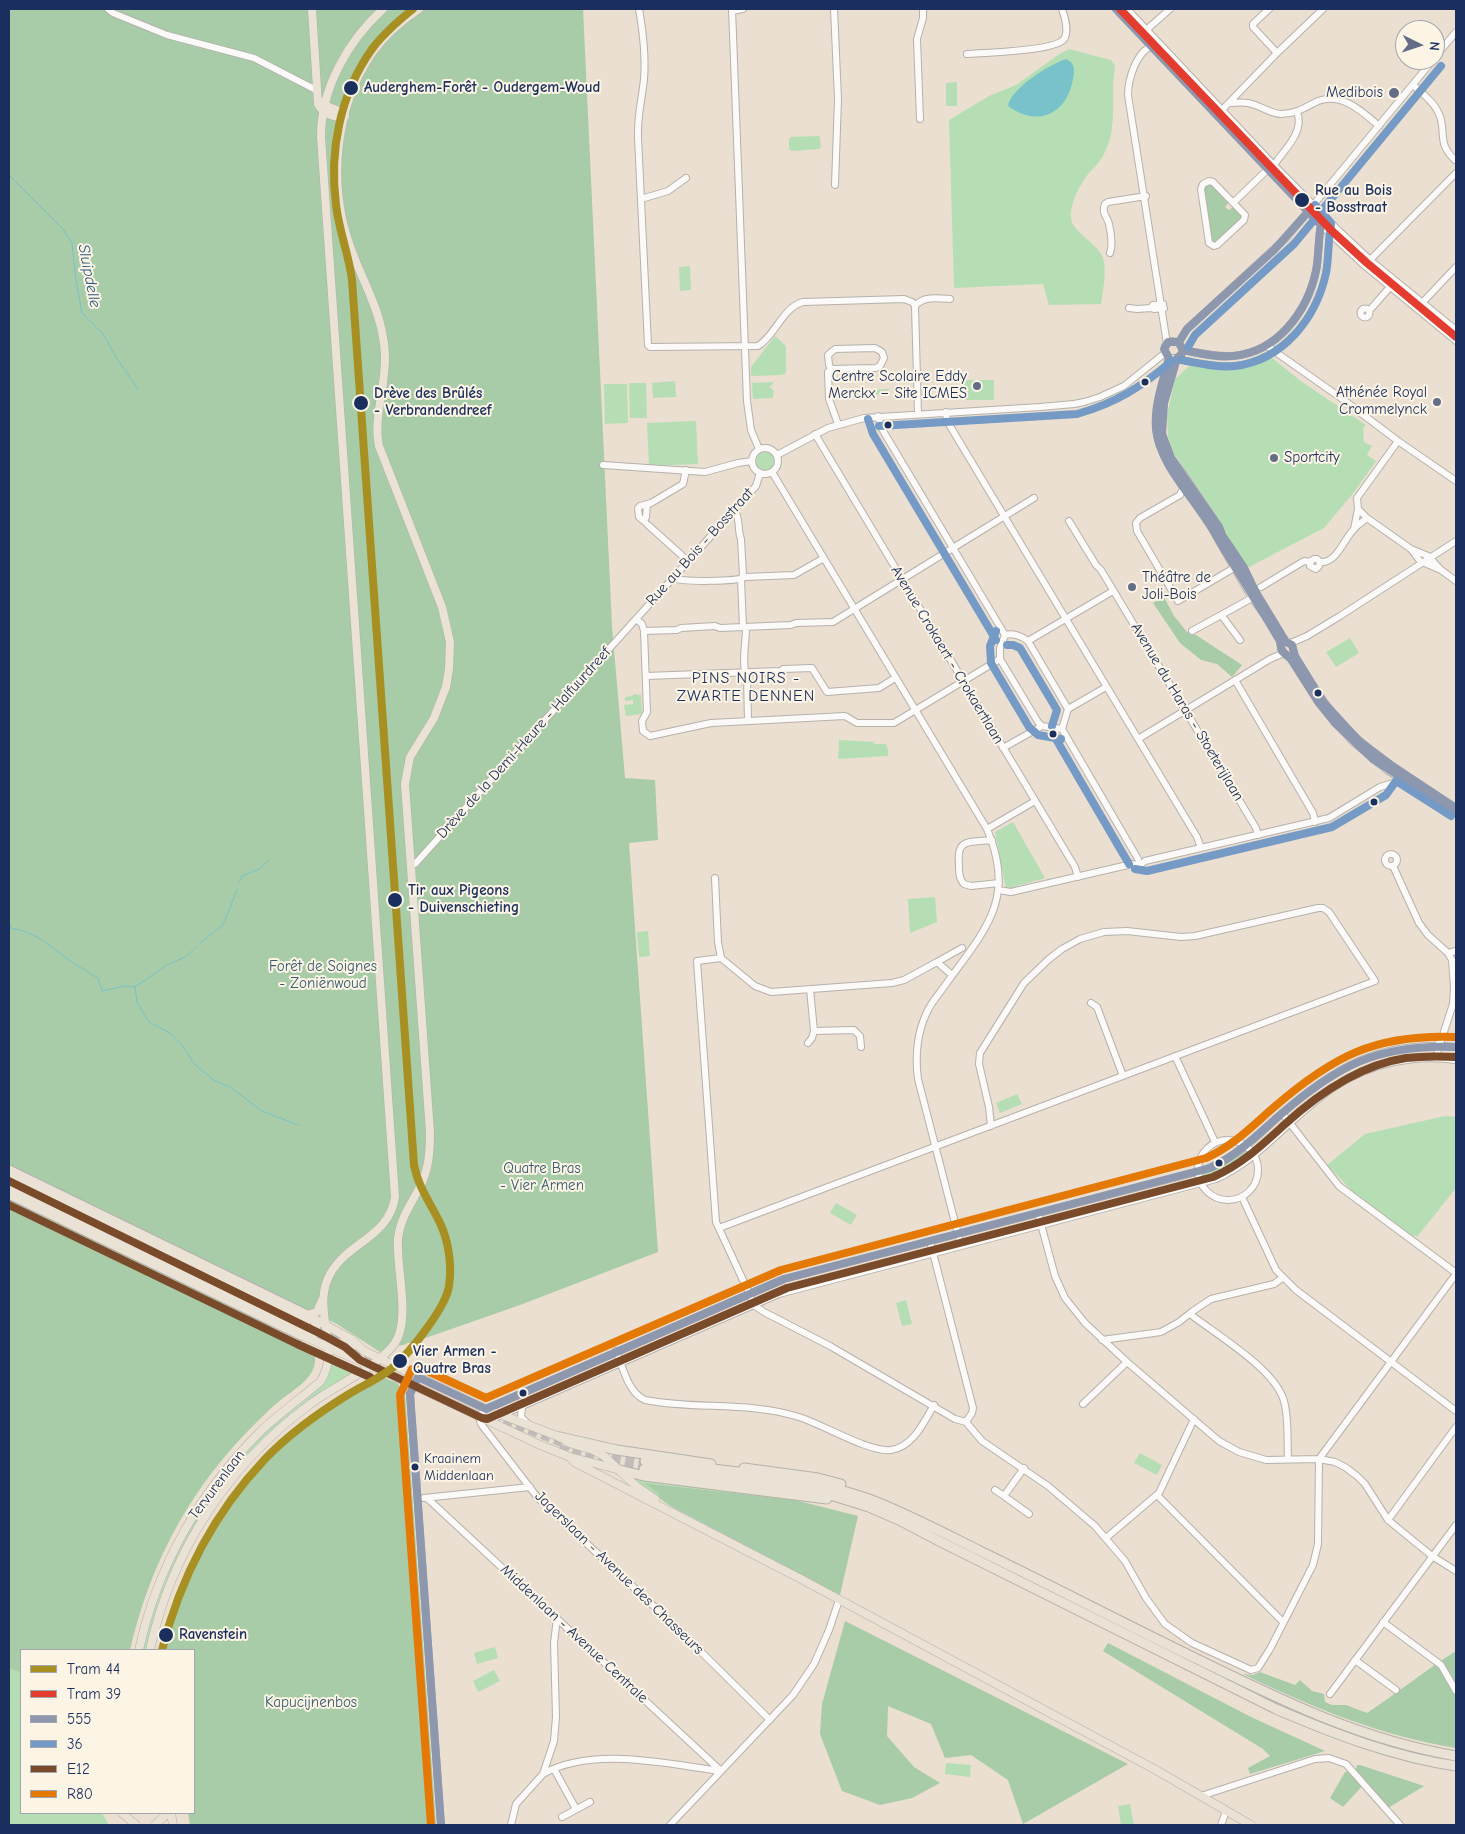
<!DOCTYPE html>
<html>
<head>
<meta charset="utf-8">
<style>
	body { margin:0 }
	#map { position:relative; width:1465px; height:1834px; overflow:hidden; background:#eadfd0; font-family:"Comic Neue",sans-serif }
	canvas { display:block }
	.frame { position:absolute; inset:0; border:10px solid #1b2f5e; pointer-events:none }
	.legend { position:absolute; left:20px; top:1649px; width:175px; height:165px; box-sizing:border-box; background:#fcf5e5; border:1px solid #a2a6af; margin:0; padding:6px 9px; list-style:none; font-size:15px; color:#1b2f5e }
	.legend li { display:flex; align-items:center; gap:10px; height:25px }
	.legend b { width:25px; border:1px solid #a2a6af }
	.north { position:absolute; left:1395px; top:20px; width:50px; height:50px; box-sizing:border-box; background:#fcf5e5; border:1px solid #a2a6af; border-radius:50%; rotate:94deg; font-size:14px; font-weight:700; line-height:20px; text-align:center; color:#1b2f5e }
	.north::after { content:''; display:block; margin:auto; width:18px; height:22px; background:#636d86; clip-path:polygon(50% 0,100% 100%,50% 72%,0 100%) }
</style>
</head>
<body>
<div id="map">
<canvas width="1465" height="1834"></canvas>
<div class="frame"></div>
<ul class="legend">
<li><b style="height:6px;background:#a78f21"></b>Tram 44</li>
<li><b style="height:6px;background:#e43c2e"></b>Tram 39</li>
<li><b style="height:6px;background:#8d97ae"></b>555</li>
<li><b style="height:6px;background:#749ac5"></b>36</li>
<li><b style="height:6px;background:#7a4b2a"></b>E12</li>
<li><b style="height:6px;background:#e47905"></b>R80</li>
</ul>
<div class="north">N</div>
</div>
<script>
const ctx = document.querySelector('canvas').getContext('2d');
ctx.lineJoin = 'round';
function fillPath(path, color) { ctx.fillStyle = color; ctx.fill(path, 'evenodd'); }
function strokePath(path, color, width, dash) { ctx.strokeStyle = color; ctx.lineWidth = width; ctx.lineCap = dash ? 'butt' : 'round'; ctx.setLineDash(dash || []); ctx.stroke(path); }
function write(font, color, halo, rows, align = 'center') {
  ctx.font = font + ' "Comic Neue",sans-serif'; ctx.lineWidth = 4; ctx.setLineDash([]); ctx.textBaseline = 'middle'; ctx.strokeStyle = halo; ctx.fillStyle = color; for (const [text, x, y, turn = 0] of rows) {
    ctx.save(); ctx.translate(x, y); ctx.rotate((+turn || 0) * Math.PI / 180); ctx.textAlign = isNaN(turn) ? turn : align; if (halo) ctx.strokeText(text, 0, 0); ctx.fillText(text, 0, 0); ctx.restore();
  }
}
fillPath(new Path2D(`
	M1069,49L1111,60L1115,66C1110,96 1119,129 1103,156C1099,163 1093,168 1088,174C1080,185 1070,203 1071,217C1071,232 1097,242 1103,258C1107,271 1103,290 1101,304L1049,305L1043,284L954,288L949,120L989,96L1016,85L1058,55Z
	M957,82V106H946V83Z
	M818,136L820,137L821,147L819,149L792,151L789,149V139L791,137Z
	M690,266L691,290L680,291L679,267Z
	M775,336L785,345L786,348V369L785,374L781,375L751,376V367Z
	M1263,353L1267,354L1302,382L1366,425L1363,428L1364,442L1372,446L1367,455L1376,461L1354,492L1324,528L1247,568L1213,511L1174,454L1168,437L1167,415L1175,379L1197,359C1223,363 1239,366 1263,353Z
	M960,380H994V400H960Z
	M675,381L676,397L653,398L652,383Z
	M774,382L770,387L774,391L773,398L753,399L752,383Z
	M629,383H646L647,418H630Z
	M604,384H627L628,423L605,424Z
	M889,389L886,394L843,395L834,397L833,391Z
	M696,421L698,464L649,466L647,423Z
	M756 461a10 10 0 1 1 20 0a10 10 0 1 1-20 0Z
	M1350,638L1359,653L1336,667L1326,652Z
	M633,694L641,695L642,713L641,714L626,716L624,705L633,704V700L625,701V697L633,696Z
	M839,740L874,742V744H886L888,750V756L838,759Z
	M1013,822L1045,878L1006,889L995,832Z
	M935,897L937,922L910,933L908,899Z
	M648,931L650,956L639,957L637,932Z
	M1017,1094L1022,1104L1000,1113L996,1103Z
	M1445,1116L1456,1117V1188L1417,1237L1415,1235L1412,1238L1358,1197L1327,1165L1365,1134Z
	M1244,1150L1249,1151L1250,1155L1232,1170L1204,1181L1202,1179L1201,1174Z
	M836,1203L857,1215L851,1225L830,1213Z
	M906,1300L912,1324L902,1326L896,1303Z
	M331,1363H335L353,1370V1373L319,1394L287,1418L194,1528L147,1650H142C147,1632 151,1613 157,1595C181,1532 219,1478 267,1431C287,1411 327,1392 331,1363Z
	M1140,1453L1162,1465L1157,1475L1134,1463Z
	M634,1477L801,1498L800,1501L645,1483L659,1494V1498L644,1489Z
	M495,1647L498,1658L477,1664L474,1653Z
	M9,1668L21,1673V1813H102L109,1825H9Z
	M494,1670L500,1681L478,1692L473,1681Z
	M946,1763L971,1765L970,1777L945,1774Z
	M1130,1804L1134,1825H1121L1118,1806Z`), '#b6deb5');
fillPath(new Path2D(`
	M9,9H583L612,626L625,778L655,780L658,840L629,843L658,1252L520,1305L414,1342L407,1343L404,1345L387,1347L380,1352L337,1324L278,1296L265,1323L314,1352C321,1377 293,1389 277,1403C265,1413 255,1424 244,1435C186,1496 149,1568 130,1650H21V1673L9,1668Z
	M1212,184L1229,202L1225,207L1229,210L1233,207L1243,218L1215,242L1211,240L1204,189L1205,186Z
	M1164,597L1174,616L1187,632L1196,635L1242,665L1232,677L1217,664L1201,660L1180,643L1153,603Z
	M382,1377L397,1383L405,1394L436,1825H190L188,1813H194V1650H164C181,1562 240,1476 311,1421C332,1404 358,1390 382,1377Z
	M644,1483L795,1500L858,1516L840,1595L672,1507L659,1498V1494Z
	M845,1621L1128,1764L1023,1824L1008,1780L971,1755L945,1758L931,1724L888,1706L887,1736L914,1767L940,1783L912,1798L880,1805L842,1791L820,1734L822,1704Z
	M1108,1643L1251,1717L1325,1751L1250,1774L1248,1768L1270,1756L1263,1749L1103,1651Z
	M1456,1651V1748C1381,1736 1311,1707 1243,1674L1253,1675L1260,1672L1295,1685L1300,1680L1312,1691L1324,1694L1325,1702L1332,1705H1346L1367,1713C1398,1693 1425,1670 1456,1651Z
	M1357,1765H1360L1424,1786L1388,1808L1357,1772L1356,1769Z
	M1350,1771L1363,1785L1343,1807L1330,1798L1345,1772Z`), '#a7cca7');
fillPath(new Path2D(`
	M1066,59C1068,60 1072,62 1072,64C1075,68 1074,74 1073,79C1067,114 1038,128 1008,106C1011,88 1050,64 1066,59Z`), '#79c2c9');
strokePath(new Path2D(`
	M9,175L63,229L72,243L76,280L82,313L104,335L117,359L138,389
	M239,883L242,876L259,869L269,860
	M9,923L11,928C41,934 50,947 73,963C81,968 90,973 98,978L102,991L124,986L135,987L167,965L187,956L196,947
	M200,943L223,925L237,890
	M135,987L137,1002L149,1022L170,1033L181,1044L195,1065L214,1080L230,1087L262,1111L298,1125`), '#79c2c9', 1);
strokePath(new Path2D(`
	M306,1322L349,1344
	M303,1329L380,1366
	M504,1420L571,1446
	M559,1449L617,1465L644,1469
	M599,1453L645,1461`), '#c1bcb9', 9, [9, 4.5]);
const minor = new Path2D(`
	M108,9L113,13L167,35L254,58L318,91
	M639,9C643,32 646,55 644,79C642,99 637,117 638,138L648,345L650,347L758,346C776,335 782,308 803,302L904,299L912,302L915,306
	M732,9L747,401L751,430L759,449
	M834,9L838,99L835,185
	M1116,9L1321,225L1365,266L1456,341
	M1127,9L1270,161L1338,230L1370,260L1456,330
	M1269,9L1253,24V27L1277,53
	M732,11L743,9
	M1144,32L1170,9
	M1152,46C1136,52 1128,80 1128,95L1167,344
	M967,54C984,53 1056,51 1064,39C1069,32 1065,17 1062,9
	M1435,57L1456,32
	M1413,85C1422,93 1434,102 1439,114C1447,132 1436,142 1455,160
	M1229,103C1235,103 1242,102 1248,103C1260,105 1270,114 1281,114C1294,114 1303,109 1314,103C1339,90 1361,110 1379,126
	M1222,110L1277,53L1323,9
	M920,119L917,39L923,18V9
	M1274,165C1284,150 1305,132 1297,112
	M1209,181L1213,182L1245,215L1244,220L1217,245L1214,246L1209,243L1201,189L1203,184Z
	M641,199L668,191L686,178
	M1233,203L1268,169
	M1110,253C1113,245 1111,233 1109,224C1107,216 1101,213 1105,204L1108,202L1146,196
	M1370,260L1456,173
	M1422,303L1456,267
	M1163,304L1153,305L1151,308L1154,309L1164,308
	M915,306L918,414
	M915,306C923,296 938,298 950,299
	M1129,308L1137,309L1151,308
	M1360.5 313a4.5 4.5 0 1 1 9 0a4.5 4.5 0 1 1-9 0Z
	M1369,311L1390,287
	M1179,342L1187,329L1286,238L1433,60
	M1267,346L1341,398L1398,441L1456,481
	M875,348L882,352L884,358L880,366L876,368L831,369L829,365L828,355L835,349Z
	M1183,350C1199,353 1216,357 1233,356C1278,352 1307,313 1316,271C1319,256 1318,240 1321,225
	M1169,358L1157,407L1156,428L1158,439L1169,465L1213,530L1217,538L1252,598L1263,613
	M1177,358H1169L1165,353V346L1171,341L1179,342L1183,350L1181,355L1177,358L1164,403L1162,420V434L1171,458L1184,475L1219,527L1222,535L1244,568L1255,591L1286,642L1291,643
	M831,369L828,372L829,399L838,424
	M946,412L947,421L1197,837L1201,848
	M878,416L882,429L1005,635
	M815,434L1075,867L1078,877
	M752 461a13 13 0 1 1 26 0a13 13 0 1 1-26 0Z
	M777,455L828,428L864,418L1040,407L1074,404L1084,402L1100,397L1124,386L1165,353
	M603,465L705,472L738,463L752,461
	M772,472L987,829C1017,899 985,930 946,984C940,993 932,1001 927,1012C917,1033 915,1056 918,1079L961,1246
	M1184,486L1180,495L1140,518L1136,523L1137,531L1178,601L1234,568
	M1358,509L1367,518L1411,549L1420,561L1441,570L1456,581
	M734,510C741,519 737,529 741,539L743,575L741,579L743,627L746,629C746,641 741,667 747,676L748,721
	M644,520L646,517L647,504
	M1069,521L1096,565L1101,570L1256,828L1258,835
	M645,522L639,517L638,508L640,506L651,503L683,484L686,470
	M648,525L688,561
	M1354,529L1358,509L1357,498L1398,441
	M1411,549L1428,556L1441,570
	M1320,562L1319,566L1316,569L1310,566L1311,561L1314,559H1317L1320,562C1337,564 1344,538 1355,528C1358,524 1363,522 1367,518
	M673,578C681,582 737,582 745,577L794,575L824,558
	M1261,587L1304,561L1310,562
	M1222,616L1240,640
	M636,619L642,624L644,631L647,712L642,721L643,731L650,736L711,723L845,716L857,723H894L1000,659
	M1269,621L1280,641L1281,649L1284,653
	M644,631L677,630L681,628L715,626L720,628L791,625L796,623L833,622L1034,498
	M1192,631L1252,598
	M1005,635L1000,648V659L1038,722L1042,726L1062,729
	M1005,635C1013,633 1022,636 1028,641L1068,709L1062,729
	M1028,641L1113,591
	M1291,643C1294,648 1293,652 1295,657C1304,673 1314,688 1325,703C1353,742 1394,768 1434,794
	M1291,643L1307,636L1340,616L1456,541
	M646,676L781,671L783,669L812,668L827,692L879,688L895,678
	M1235,680L1313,813L1315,822
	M1068,709L1106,687
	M1062,729L1138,859
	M1138,739L1270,659L1284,653L1291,659L1319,703L1352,741L1387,770L1456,813
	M1003,748L1042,726
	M987,829L1035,801
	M992,840C970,843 956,837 959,865C959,872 959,879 964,884L971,886L999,883
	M1385 860a6 6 0 1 1 12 0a6 6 0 1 1-12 0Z
	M411,864H415L756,486L760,473
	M1393,866L1419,923L1428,935L1448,953L1452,960L1454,988L1453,1004L1441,1041L1438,1044L1437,1058
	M715,878L718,942L721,958
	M998,890L1011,892L1132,864L1140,865L1145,861L1329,818L1380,787L1397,782L1403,773
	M1448,953L1456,951
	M937,962L962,948
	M952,975L937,962L904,980L892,983L771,992L755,986L721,958L697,961L716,1222L755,1306L764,1312L830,1346L955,1419L966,1422L982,1441L1048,1486L1095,1526L1125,1561L1146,1598L1165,1624L1192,1643L1251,1670L1258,1668L1270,1649L1313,1565L1318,1544L1319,1459
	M810,989L814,1031L854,1030L860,1036L861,1047
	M1091,1003L1097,1007L1123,1076
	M808,1043L812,1038L814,1031
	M1175,1056L1215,1142
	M1282,1113L1339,1186L1456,1273
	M1198 1170a30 30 0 1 1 60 0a30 30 0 1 1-60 0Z
	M1242,1197L1276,1270L1296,1290L1456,1411
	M1038,1213L1055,1276L1065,1298L1085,1323L1127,1362L1219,1441L1239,1452L1266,1460L1319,1459L1335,1462L1345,1467L1357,1476L1365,1484L1388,1520L1432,1556L1456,1571
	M719,1228L1375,981L1329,912L1323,908H1318L1195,936L1181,937L1127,931L1104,932L1080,939L1062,949L1049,959L1024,983L980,1053L979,1064L989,1107L991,1126
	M930,1241L973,1408L972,1413L966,1422
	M1190,1314C1217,1335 1275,1369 1284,1401C1289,1419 1287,1441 1288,1459
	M1102,1340L1161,1332L1179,1322L1193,1311L1211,1299L1274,1284L1282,1278
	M616,1351C623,1367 628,1393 645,1400C695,1410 749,1401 799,1417C822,1424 870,1453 891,1450C913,1447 924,1422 934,1405
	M418,1377L410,1394L441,1825
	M1083,1404L1127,1362
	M522,1407L521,1417L527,1423
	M490,1420L779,1294L1216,1179C1245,1166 1266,1145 1289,1124C1304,1111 1319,1097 1336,1086C1371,1063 1416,1054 1456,1060
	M1319,1459L1456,1274
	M995,1490L1004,1496L1024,1468
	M1157,1495L1283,1622
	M1004,1496L1029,1514
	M424,1498L530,1487
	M427,1498L721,1771
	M1388,1520L1456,1427
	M1106,1538L1159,1493L1194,1419
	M1383,1622L1441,1665L1456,1691
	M1355,1660L1396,1690
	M1330,1694L1456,1525
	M770,1720L675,1626L538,1498L481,1424L479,1416L486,1409L784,1279L1197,1172C1234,1161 1251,1142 1278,1117C1333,1068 1380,1040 1456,1047
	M554,1769L576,1809
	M543,1774C593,1746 666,1764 721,1771
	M1201,1796L1315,1759L1329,1758L1346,1764L1400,1825
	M562,1817L590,1802
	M511,1825L516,1804L543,1774L554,1741L556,1717L554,1643L557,1618
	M670,1825L793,1695L814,1664L829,1630L839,1600
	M1221,1825L1226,1811`);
const major = new Path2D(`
	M312,9L318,104C323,113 334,119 345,116
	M322,102C328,109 339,108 345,116
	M307,1315L351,1339L364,1351L486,1409L560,1437L569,1443L593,1450L604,1456L636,1486L655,1499
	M307,1315L317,1312L322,1300
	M301,1335L391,1375L538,1444L570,1457L620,1470
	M305,1336H312C318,1332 317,1325 313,1319
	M330,1351C334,1340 345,1341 354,1345
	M570,1457L574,1462L801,1579L1156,1770L1251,1825
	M139,1650C157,1567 199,1493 259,1433C277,1415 300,1399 320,1382C341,1352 314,1313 327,1281C341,1243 389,1240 395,1197L321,137C321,88 348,41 383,9
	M150,1650C171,1552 228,1465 309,1405C334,1386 377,1368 395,1343C411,1319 396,1268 398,1239C400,1219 411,1204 420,1187C429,1169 430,1151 430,1132L405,784L410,757L434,718L446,687L449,669L450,642L442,607L379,446C374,421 382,399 384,374C386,360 385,346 382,332C376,301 359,274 349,243C328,183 335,107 372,53C385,35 401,21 419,9
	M122,1813L136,1825
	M171,1813L173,1825
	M155,1825L168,1813`);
const highway = new Path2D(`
	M9,1170L307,1315
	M9,1179L306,1322
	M9,1187L303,1329
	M9,1194L301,1335
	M560,1437L617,1450L711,1464
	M645,1461C719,1471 799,1474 869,1499C906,1513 944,1533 980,1551C1052,1586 1123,1623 1195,1658C1283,1701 1359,1739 1456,1756
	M744,1468L818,1478L841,1484
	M644,1469L773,1485L827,1494L869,1507L899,1520L937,1540L1276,1709C1334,1734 1394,1757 1456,1766
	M620,1470L644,1476L827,1499`);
strokePath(minor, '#b6b1ac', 8);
strokePath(major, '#b6b1ac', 9);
strokePath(highway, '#b6b1ac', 11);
strokePath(minor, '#fcfaf8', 6);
strokePath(major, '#eae2d5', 8);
strokePath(highway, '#eae2d5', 9);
strokePath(new Path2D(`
	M414,1340L426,1328`), '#b6b7ba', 1);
strokePath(new Path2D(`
	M1116,9L1321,225C1318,240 1319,256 1316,271C1307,312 1277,352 1233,356C1216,358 1199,353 1183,350
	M1179,342L1187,329L1274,250L1308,212
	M1456,808L1391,765L1359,741L1324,703L1295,656L1292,645L1286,642L1255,591L1244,568L1222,535L1219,527L1171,458L1162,434L1164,403L1177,358L1181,355L1183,350L1178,342H1168L1164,349L1169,358C1163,381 1154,405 1156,429C1159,465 1196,500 1213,530C1235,568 1258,604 1280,641L1282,651L1291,659L1319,703L1335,723L1374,760L1456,813
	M441,1825L410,1394L418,1377L486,1409L784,1279L1210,1168C1238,1155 1257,1135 1280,1115C1338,1065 1378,1044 1456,1047`), '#8d97ae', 8);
strokePath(new Path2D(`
	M1188,347L1195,335L1294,244L1441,66
	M1181,360C1198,363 1217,368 1235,366C1283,360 1316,319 1326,273C1328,263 1328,252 1329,242C1329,236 1331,229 1331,223L1315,205
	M868,419L873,434L996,640
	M879,426L1077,414C1116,403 1141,387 1172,361
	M996,631L990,646L991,663L1029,727L1038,735L1061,739
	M1007,645H1013L1020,648L1057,710L1052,726
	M1053,734L1129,864
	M1135,869L1147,871L1332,827L1386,795L1396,781L1451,816`), '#749ac5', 8);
strokePath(new Path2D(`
	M9,1181L321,1334L345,1347L360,1360L482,1418L487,1419L787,1288L1213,1177C1241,1165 1261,1146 1284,1125C1318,1094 1359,1065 1406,1058C1423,1056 1439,1056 1456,1057
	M9,1205L297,1344L370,1377`), '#7a4b2a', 8);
strokePath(new Path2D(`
	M431,1825L400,1395L412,1369L421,1368L486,1398L781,1270L1206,1158C1233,1146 1251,1127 1273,1108C1333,1056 1375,1034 1456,1037`), '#e47905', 8);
strokePath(new Path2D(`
	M162,1650C180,1579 214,1513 265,1459C290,1433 318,1413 349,1394C362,1386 378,1379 391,1369C408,1355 446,1308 449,1286C452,1266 449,1242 440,1223C431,1204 418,1187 414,1165L352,280C349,255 339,231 336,205C329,151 340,94 372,49C384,33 398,21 413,9`), '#a78f21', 8);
strokePath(new Path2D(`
	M1120,9L1332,231L1367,263L1456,337`), '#e43c2e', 8);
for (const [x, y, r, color] of [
	[351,88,8,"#1b2f5e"],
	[1394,93,6,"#636d86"],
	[1302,200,8,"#1b2f5e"],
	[1145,382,4.5,"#1b2f5e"],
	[977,386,5,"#636d86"],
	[1437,402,5,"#636d86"],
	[361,403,8,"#1b2f5e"],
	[888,425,4.5,"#1b2f5e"],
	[1274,458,5,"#636d86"],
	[1132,587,5,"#636d86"],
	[1318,693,4.5,"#1b2f5e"],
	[1053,734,4.5,"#1b2f5e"],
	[1374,802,4.5,"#1b2f5e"],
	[395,900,8,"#1b2f5e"],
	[1219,1163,4.5,"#1b2f5e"],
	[400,1361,8,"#1b2f5e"],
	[523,1393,4.5,"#1b2f5e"],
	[415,1467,4.5,"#1b2f5e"],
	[166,1635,8,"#1b2f5e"]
]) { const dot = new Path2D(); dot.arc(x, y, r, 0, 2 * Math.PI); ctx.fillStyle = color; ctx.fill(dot); strokePath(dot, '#fcf5e5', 2); }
write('14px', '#1b2f5e', '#fcf5e5', [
	["Kraainem",424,1459],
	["Middenlaan",424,1476]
], 'left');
write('bold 15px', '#1b2f5e', '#fcf5e5', [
	["Auderghem-Forêt - Oudergem-Woud",364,88],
	["Rue au Bois",1315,191],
	["- Bosstraat",1315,208],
	["Drève des Brûlés",374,394],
	["- Verbrandendreef",374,411],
	["Tir aux Pigeons",408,891],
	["- Duivenschieting",408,908],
	["Vier Armen -",413,1352],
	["Quatre Bras",413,1369],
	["Ravenstein",179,1635]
], 'left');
write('15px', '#1b2f5e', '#fcf5e5', [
	["Medibois",1383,93],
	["Centre Scolaire Eddy",967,377],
	["Merckx – Site ICMES",967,394],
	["Athénée Royal",1427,393],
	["Crommelynck",1427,410],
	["Sportcity",1284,458,"left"],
	["Théâtre de",1142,578,"left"],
	["Joli-Bois",1142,595,"left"]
], 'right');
write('15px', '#1b2f5e', '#fcf5e5', [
	["Rue au Bois - Bosstraat",700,547,-48],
	["Avenue Crokaert - Crokaertlaan",947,655,59],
	["Avenue du Haras - Stoeterijlaan",1187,712,59],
	["Drève de la Demi-Heure - Halfuurdreef",524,743,-48],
	["Tervurenlaan",217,1485,-53],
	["Jagerslaan - Avenue des Chasseurs",619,1573,44],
	["Middenlaan - Avenue Centrale",574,1634,43]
]);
write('15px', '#375b6e', '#fcf5e5', [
	["Forêt de Soignes",323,967],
	["- Zoniënwoud",323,984],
	["Quatre Bras",542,1169],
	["- Vier Armen",542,1186],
	["Kapucijnenbos",311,1703]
]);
write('italic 16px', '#29577d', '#fcf5e5', [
	["Sluipdelle",89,276,79]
]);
ctx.letterSpacing = '1px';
write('16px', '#1b2f5e', '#fcf5e5', [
	["PINS NOIRS -",746,678],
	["ZWARTE DENNEN",746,696]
]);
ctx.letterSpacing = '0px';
</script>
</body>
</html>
